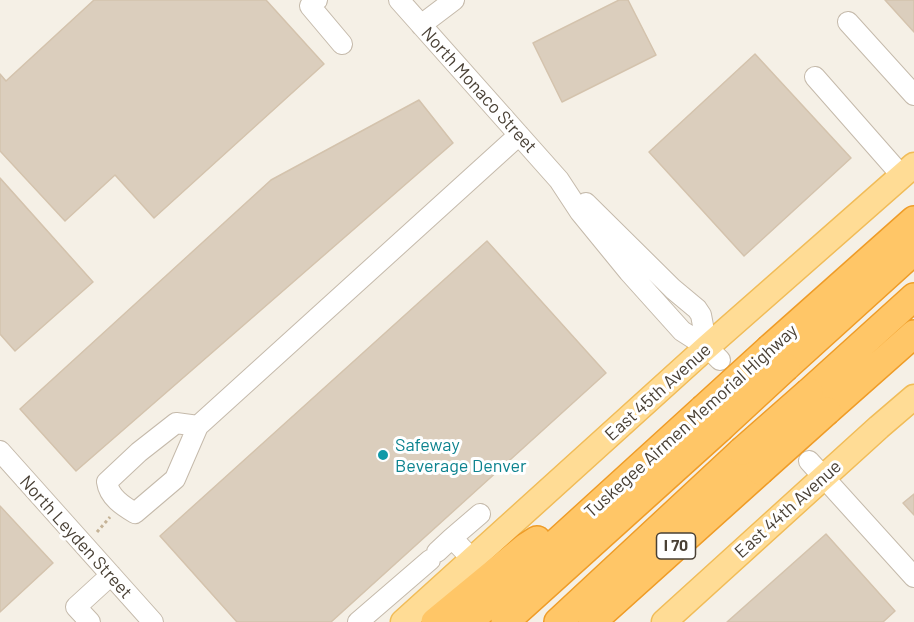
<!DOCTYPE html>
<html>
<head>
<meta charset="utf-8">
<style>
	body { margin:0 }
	canvas { display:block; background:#f5f0e6 }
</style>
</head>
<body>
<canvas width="914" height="622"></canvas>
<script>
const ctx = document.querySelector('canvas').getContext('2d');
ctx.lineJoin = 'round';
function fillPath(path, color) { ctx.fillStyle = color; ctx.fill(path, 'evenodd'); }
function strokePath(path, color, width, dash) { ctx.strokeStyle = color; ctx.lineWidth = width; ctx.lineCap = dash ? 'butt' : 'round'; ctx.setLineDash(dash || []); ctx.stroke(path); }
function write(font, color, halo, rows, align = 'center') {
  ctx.font = font + ' Barlow,sans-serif'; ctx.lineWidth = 6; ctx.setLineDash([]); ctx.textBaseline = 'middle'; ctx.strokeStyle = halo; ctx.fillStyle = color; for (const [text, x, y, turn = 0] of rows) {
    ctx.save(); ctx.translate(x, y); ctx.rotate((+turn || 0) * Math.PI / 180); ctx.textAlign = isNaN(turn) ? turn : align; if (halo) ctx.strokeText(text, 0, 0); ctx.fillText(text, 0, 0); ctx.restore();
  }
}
const building = new Path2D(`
	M94,0H266L324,64L154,218L115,175L65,221L0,151V74L6,81Z
	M619,0H628L656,55L562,102L533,43Z
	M885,0H914V32Z
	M755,54L851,158L744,256L649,152Z
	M419,100L453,143L76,471L20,409L271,180Z
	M0,178L93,282L15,351L0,334Z
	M487,241L606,373L331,622H237L160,536Z
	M914,494V515L903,503Z
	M0,506L53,563L0,612Z
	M826,534L895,611L883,622H727Z`);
fillPath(building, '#dbcebd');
strokePath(building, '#d4c3ad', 1.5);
const minor = new Path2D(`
	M317,0L310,6L342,44
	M399,0L559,180L580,212L629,272L682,331L707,347L720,360
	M848,22L914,95
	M421,25L454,0
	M815,77L902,176
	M586,203L673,289L697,309L701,315L707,347
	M198,426L176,423L139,452L107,482C109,497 123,506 135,513L175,479L198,426L519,135
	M0,451L153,622
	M809,461L914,577
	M452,538L480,514
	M437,552L452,538L473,560
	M90,622L76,607L111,575
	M358,622L430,560`);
const major = new Path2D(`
	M403,622L707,347L914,165
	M664,622L879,427L914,397`);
const highway = new Path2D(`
	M770,348L914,220
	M786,367L914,251
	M809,392L914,297
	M827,411L914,334
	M435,622L526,547L537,540
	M469,622L703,409
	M505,622L720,428
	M558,622L742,451
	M592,622L760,471`);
strokePath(minor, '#c5baab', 22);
strokePath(major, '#f1bc58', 27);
strokePath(highway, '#ef9c27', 30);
strokePath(new Path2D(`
	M97,532L110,517`), '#c5b397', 3, [3, 3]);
strokePath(minor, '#fff', 20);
strokePath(major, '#ffdc95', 24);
strokePath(highway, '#ffc667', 27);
const highwayBridge = new Path2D(`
	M703,409L770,348
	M720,428L786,367
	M742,451L809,392
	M760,471L827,411`);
strokePath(highwayBridge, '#ef9c27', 30, []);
strokePath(highwayBridge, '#ffc667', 27);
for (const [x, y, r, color] of [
	[383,455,6,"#0f9aa8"]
]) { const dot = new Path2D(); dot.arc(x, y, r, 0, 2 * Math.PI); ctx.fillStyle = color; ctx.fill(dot); strokePath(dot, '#fff', 2); }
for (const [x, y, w] of [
	[676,546,39]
]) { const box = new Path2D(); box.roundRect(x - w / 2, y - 13, w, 26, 4.5); ctx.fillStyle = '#fff'; ctx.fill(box); strokePath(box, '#494035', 1.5); }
write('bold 16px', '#494035', null, [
	["I 70",676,546]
]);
write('18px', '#494035', '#fff', [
	["North Monaco Street",479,90,48],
	["East 45th Avenue",658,392,-42],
	["Tuskegee Airmen Memorial Highway",691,421,-42],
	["East 44th Avenue",788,509,-42],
	["North Leyden Street",76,537,48]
]);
write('18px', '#0d838f', '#fff', [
	["Safeway",395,445],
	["Beverage Denver",395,466]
], 'left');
</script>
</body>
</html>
